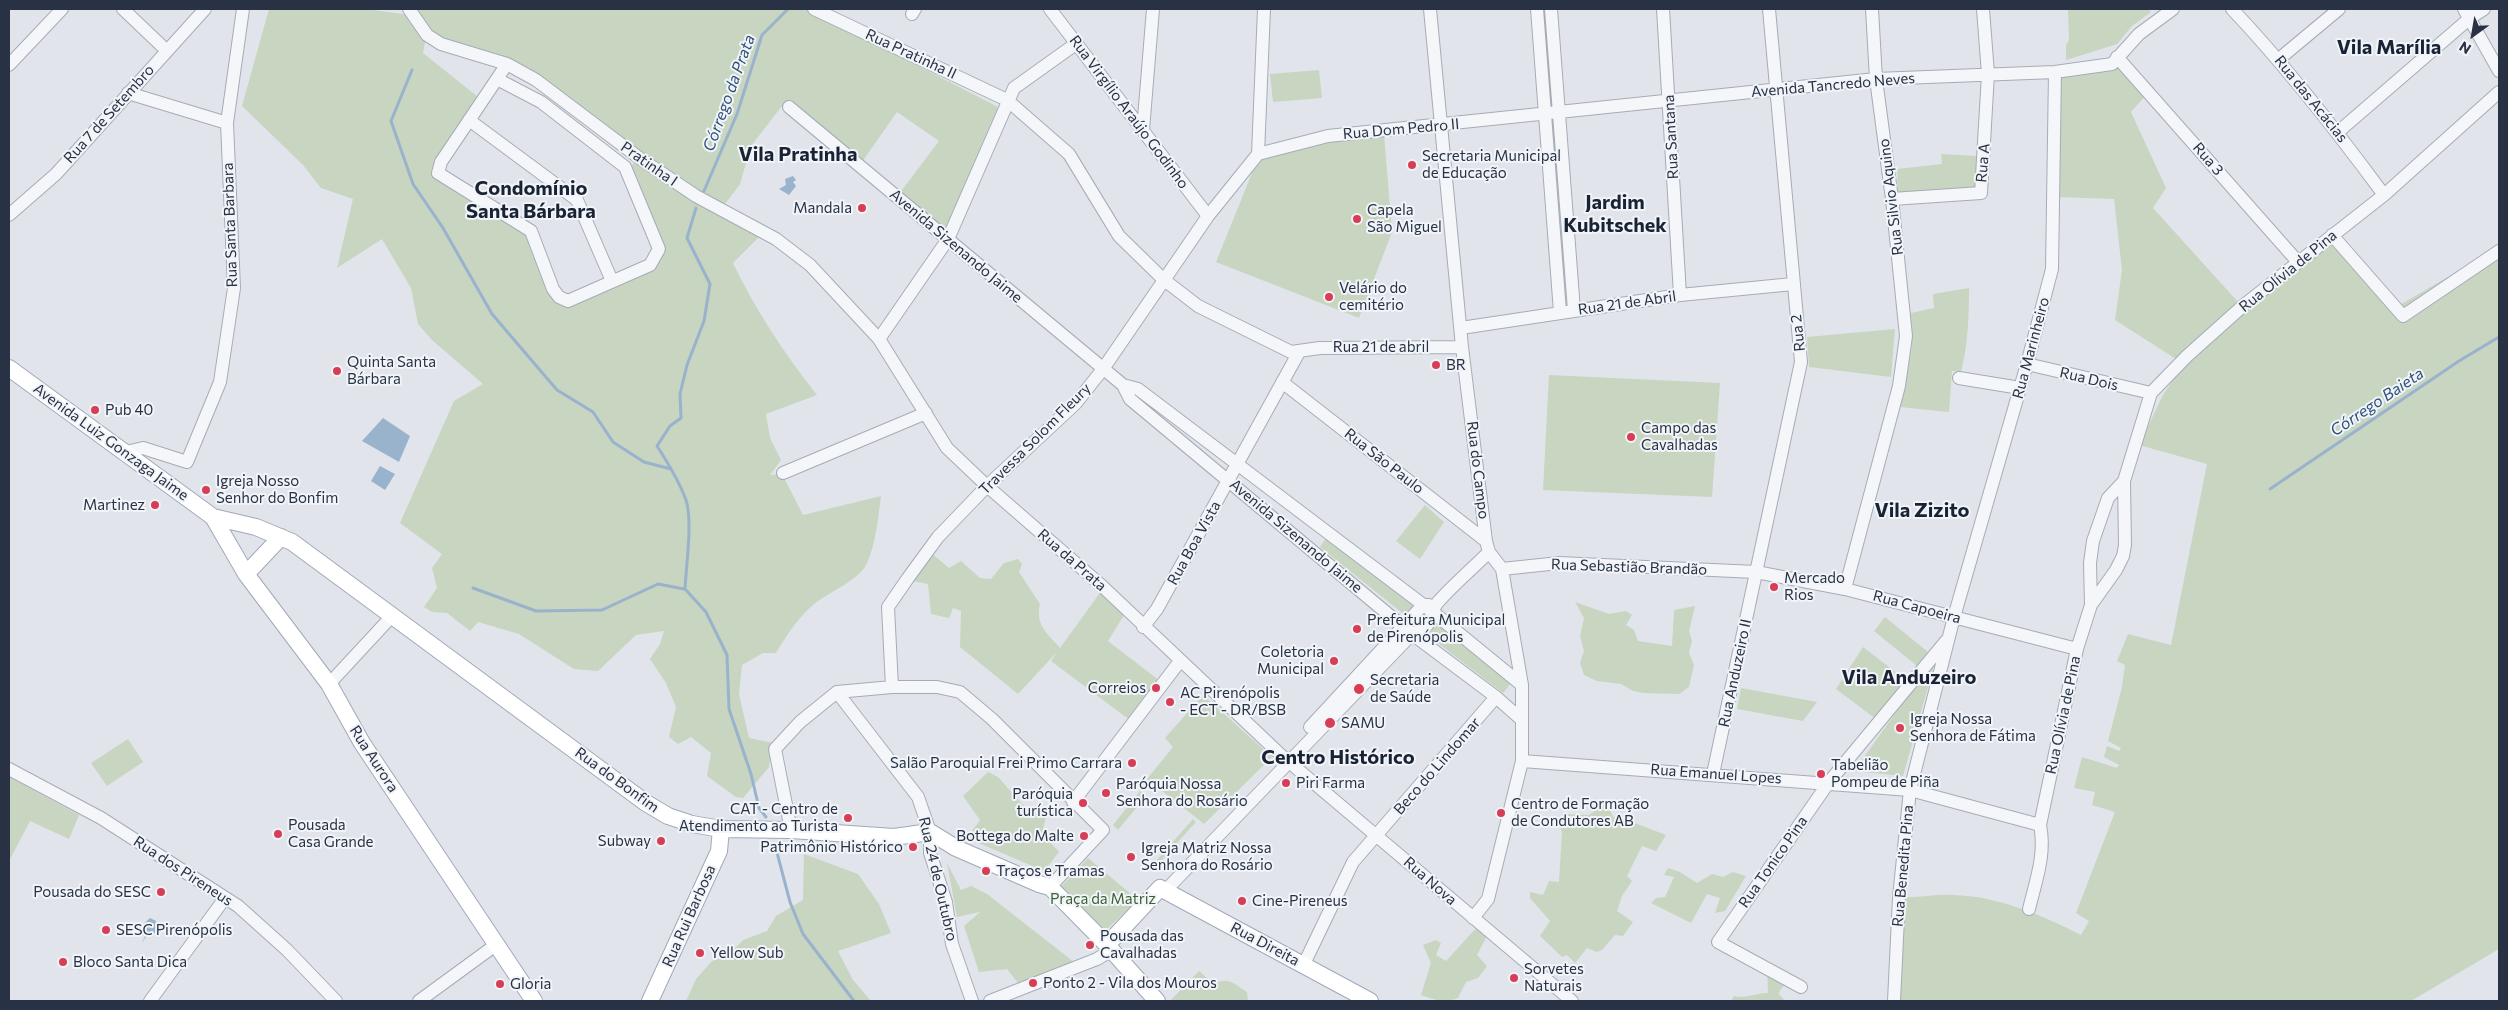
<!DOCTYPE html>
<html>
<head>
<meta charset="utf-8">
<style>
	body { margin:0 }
	#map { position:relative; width:2508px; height:1010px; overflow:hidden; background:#e1e5eb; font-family:Commissioner,sans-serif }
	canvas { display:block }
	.frame { position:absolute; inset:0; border:10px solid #283244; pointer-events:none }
	.north { position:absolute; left:2448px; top:10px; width:50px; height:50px; -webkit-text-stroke:4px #f1f4f8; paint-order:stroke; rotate:212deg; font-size:14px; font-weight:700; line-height:20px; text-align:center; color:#283244 }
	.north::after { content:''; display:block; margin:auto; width:18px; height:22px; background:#283244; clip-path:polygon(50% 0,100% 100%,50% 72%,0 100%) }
</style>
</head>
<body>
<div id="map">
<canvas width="2508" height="1010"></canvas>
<div class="frame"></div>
<div class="north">N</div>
</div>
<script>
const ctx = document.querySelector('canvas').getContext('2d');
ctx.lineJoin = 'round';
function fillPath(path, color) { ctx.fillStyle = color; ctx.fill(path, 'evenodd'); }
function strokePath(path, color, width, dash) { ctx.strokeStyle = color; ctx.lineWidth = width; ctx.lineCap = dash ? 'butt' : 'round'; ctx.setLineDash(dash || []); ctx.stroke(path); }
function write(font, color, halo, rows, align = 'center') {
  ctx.font = font + ' Commissioner,sans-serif'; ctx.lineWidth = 4; ctx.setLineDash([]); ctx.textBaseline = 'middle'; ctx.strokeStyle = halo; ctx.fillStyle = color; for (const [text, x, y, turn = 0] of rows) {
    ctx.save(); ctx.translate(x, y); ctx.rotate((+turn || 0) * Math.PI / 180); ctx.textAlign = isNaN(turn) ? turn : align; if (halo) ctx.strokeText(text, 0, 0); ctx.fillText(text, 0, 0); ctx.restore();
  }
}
fillPath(new Path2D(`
	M269,9H367L409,15L408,9H808L998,107L945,234L899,194L939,141L897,112L862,162L785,102L751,146L740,184L723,207L763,233L733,263C756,311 784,353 817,395L766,414L770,438L781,460L770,475L782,474L803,515L881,496C878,518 876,543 867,563C859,581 828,592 813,605C797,619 787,635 776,653H763L742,665L739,694L749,738L773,743L769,767L743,798L736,797L707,776L711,753L691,737L678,744L669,737L676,707L666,683L650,659L660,644L664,631L636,635L598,671L574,669L519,634L478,622L470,631L447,613L432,612L424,607L437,588L432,568L442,554L400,523L454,401L483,384L432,340L418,324L411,288L382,239L337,268L353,199L321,188L303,165L242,106ZM426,37L536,81L640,157L630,167L660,248L651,268L566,303L529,232L433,173L478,97L423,53Z
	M2068,9H2148L2151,12L2132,26L2117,44L2066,60V45L2069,40Z
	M2119,64L2146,95L2131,112L2166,188L2153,208L2239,303L2176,359L2115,320L2122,270L2114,199L2057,197L2058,76Z
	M1319,70L1322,98L1273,102L1270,74Z
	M1384,134L1392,232L1359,318L1216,262L1258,158L1328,139Z
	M1941,154L1977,156V190L1898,194L1897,169L1942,164Z
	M2334,238L2393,309L2499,247V949L2411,1001H1895L1902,897C1919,898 1936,894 1953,895C1997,896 2042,915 2081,935L2089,921L2076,913L2115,812L2092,805L2095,792L2074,788L2082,757L2117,768L2119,765L2104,757L2107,746L2119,751L2121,748L2108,741L2122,687L2125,665L2117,661L2128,634L2171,645L2207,464L2139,445L2163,395L2188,357Z
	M1969,288C1969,317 1968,344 1961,372L1952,371L1949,412L1900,407L1912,348L1911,313L1934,308L1933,294Z
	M1895,329L1891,377L1809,367L1807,337Z
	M1549,375L1720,383L1712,497L1543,490Z
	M1425,505L1444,522L1420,559L1396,541Z
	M1326,538L1415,605L1406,616L1320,547Z
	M931,553L949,568L961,561L980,578L991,579L1004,563L1018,559L1022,564L1019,572L1040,604C1035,625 1047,633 1060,648L1102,590L1126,612L1108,641L1160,681L1131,721L1051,661L1057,652L1018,694L960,647L961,611L953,608L949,618L931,614L928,584L912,581Z
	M1575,602L1609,614L1626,611L1632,615L1626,625L1634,630L1638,641L1672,646L1674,610L1695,606L1689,631L1692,641L1689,653L1694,665L1689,687L1679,694L1643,693L1633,691L1621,684L1597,681L1584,675L1580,663L1584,651L1580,636L1584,618Z
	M1885,617L1928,652L1917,666L1874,631Z
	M1436,621L1512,682L1503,693L1426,634Z
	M1863,647L1906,680L1876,719L1836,689Z
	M1937,655L1903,776L1854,771Z
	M1741,688L1817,702L1803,721L1737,709Z
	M1203,695L1272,757L1204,824L1147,779L1173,747L1165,738Z
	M128,739L143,762L107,786L91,763Z
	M988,772L998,777L1032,815L1037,813L1046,817L1042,833L1059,852L1044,871L967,838L980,820L963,796Z
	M9,777L79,815L69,839L30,821L9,861Z
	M1140,791L1146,796L1118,830L1113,825Z
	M1607,802L1613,817L1624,819L1666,835L1656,851L1642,846L1627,876L1632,881L1622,896L1617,911L1633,922L1623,936L1615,935L1603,949L1597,952L1587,948L1575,963L1567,955L1562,957L1540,936L1550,921L1530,898V892L1543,895L1549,881L1559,882L1562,832L1559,824L1563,814L1589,815Z
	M1193,819L1196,822L1159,863L1156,861Z
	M804,854L858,874L879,904L891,933L838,951L853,980L871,1001H686L696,979L712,961L728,955L743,940L767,931L776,916L803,900Z
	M1088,858L1138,900L1108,928H1103L1061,887Z
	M947,863L961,890L971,886L987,894L1074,962L1019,984L1007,969L979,972L964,926L980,912L957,917Z
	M1668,868L1680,872L1697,883L1712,874L1723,877L1733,872L1746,876L1725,911L1715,913L1720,898L1707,894L1691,923L1651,903L1656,898L1665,897L1674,877L1664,875Z
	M1478,926L1489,932L1477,955L1487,966L1478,978L1466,982L1458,998C1444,1003 1435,1000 1421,995L1431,963L1423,945L1436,940L1441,943L1436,955L1446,961Z
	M1767,969L1788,981L1780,990L1779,994L1785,1001H1731L1734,996C1744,999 1757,993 1768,993Z
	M1199,971L1214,984C1229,976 1234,984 1247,992L1248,1001L1171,1000Z`), '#c7d5c1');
fillPath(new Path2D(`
	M793,176L796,180L793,182L796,186L789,195L779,189L786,185L785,179Z
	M383,418L410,436L399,462L362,441Z
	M380,466L395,474L385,490L371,481Z
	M150,918L156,921L155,933L147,935L142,943L146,934L137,930Z`), '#99b3cd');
strokePath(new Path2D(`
	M412,70L391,121L413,184L443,228L492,314L557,390L593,412L613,442L644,462L671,469
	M704,191L737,114L762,35L787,10
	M696,208L687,238L710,284L704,321L687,365L680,394L681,418L670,426L657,446C668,463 679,481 686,500C693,521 686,566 685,589L706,612L727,655L729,709L751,774L759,808L766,817
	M2270,489L2459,361L2499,337
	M473,588L536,611L602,610L658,584L684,589
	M775,845L790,902L803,934L854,1001`), '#99b3cd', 3);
const minor = new Path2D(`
	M123,9L166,50
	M409,9L427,35L441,44L507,64L536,80L638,157L696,196L776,239L810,265L879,339L947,448L987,486L1102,586L1282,756L1572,1001
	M814,9L1007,100L1069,154L1119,236L1163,279L1198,306L1291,352L1320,348L1462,347
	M1050,9L1208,216
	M1430,9L1462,347L1486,541L1489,552L1502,569L1522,685V761L1488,899L1473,918
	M1537,9L1560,312
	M1551,9L1574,310
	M1663,9L1680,295
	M2232,9C2287,67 2336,130 2384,195
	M2464,9L2499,71
	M912,14L915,9
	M2117,57L2298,262
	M2279,59L2339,9
	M9,65L62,9
	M497,79L541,102L625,167L659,249L650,265L568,301L559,297L553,289L531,231L438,173L441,162L507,64
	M128,93L227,123
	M789,107L1123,385L1130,399L1412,634L1496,697L1522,720
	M469,120L577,200L612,281
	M1143,130L1153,9
	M2338,132L2470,18L2484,9
	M1258,154L1328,136L1876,79L2055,72L2112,64L2139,34L2173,9
	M1258,154L1264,9
	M1892,199L1981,193L1988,74L1983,9
	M9,215L56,174L205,9
	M2332,235L2403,316L2499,251
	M1461,328L1680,295L1793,284
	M879,339L948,239L1014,88L1077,43
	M2027,364L2151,393
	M1959,378L2020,388
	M1282,382L1486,541
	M1123,385L1138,389L1434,613L1522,685
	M126,452L143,448L187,462L220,382L234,288L227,123L243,9
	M783,473L926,413
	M1502,569L1559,563L1756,572L1845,589L2077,649
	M1845,589L1899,386L1906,336L1892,199L1876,79L1872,9
	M2091,605L2116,570L2123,556L2125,545L2124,481L2151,393L2187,356L2244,305L2384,195L2499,92
	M1143,627L1157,609L1299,352
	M329,684L392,616
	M892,687L888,607L908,578L938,537L987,486L1076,403L1103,369L1208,216L1258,154
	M837,692L918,797L930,832V853L946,902L952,944L972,1001
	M1310,727L1423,605H1429
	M1522,761L1910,790L2040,825
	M9,769L101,818L238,906L287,950L336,1001
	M1713,774L1801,362L1769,9
	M1073,802L1180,661
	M791,830L775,749L800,722L837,692L892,687H937L960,692L992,719L1103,830L1050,887
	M1165,891L1412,634C1438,624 1426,616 1438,602C1454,584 1472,569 1489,552
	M2029,909C2036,880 2046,854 2040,825L2077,649L2091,605L2090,563L2093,541L2108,498L2124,481
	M1304,964L1353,862L1496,697
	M1801,987L1718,942L1829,782L1946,641
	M150,1001L225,898
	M419,1001L497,944
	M990,1001L1097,959L1112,950
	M1894,1001L1899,897L1910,790L1954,617L2027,364L2052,269L2055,72`);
const major = new Path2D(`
	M9,368L213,517L256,527L292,542L646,803L668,816L692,824L721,829L791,830L894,837L930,832L956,848L1039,884L1050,887L1107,945L1157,1001
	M213,517L246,574L329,684L362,743L534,1001
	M246,574L281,537
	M1107,945L1160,888L1370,1001
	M650,1001L719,851L721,829`);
strokePath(minor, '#a6acb6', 14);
strokePath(major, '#9fa9b8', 18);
strokePath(minor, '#f4f6f9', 12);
strokePath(major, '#fff', 16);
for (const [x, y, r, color] of [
	[1412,165,5,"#d93d55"],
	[862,208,5,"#d93d55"],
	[1357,219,5,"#d93d55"],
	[1329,297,5,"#d93d55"],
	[1436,365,5,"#d93d55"],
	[337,371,5,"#d93d55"],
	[95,410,5,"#d93d55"],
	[1631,437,5,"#d93d55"],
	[206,490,5,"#d93d55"],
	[155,505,5,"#d93d55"],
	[1774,587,5,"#d93d55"],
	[1357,629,5,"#d93d55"],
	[1334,661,5,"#d93d55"],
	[1156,688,5,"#d93d55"],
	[1359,689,6,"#d93d55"],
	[1170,702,5,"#d93d55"],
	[1330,723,6,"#d93d55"],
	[1900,728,5,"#d93d55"],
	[1132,763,5,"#d93d55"],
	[1821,774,5,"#d93d55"],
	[1286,783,5,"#d93d55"],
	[1106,793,5,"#d93d55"],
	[1083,803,5,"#d93d55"],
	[1501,813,5,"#d93d55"],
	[848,818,5,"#d93d55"],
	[278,834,5,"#d93d55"],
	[1084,836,5,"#d93d55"],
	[661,841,5,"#d93d55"],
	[913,847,5,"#d93d55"],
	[1131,857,5,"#d93d55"],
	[986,871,5,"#d93d55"],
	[161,892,5,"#d93d55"],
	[1242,901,5,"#d93d55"],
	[106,930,5,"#d93d55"],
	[1090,945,5,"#d93d55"],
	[700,953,5,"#d93d55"],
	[63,962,5,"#d93d55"],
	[1514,978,5,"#d93d55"],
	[1033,983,5,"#d93d55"],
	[500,984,5,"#d93d55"]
]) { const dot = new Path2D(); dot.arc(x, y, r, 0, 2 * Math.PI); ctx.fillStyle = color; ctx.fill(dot); strokePath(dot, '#f1f4f8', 2); }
write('15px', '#283244', '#f1f4f8', [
	["Rua Pratinha II",911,54,25],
	["Avenida Tancredo Neves",1833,85,-5],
	["Rua das Acácias",2311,99,51],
	["Rua Virgílio Araújo Godinho",1129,112,53],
	["Rua 7 de Setembro",109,114,-48],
	["Rua Dom Pedro II",1401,129,-5],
	["Rua Santana",1671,137,-93],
	["Rua 3",2208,159,49],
	["Rua A",1983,163,-85],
	["Pratinha I",649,164,35],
	["Rua Silvio Aquino",1891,197,-97],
	["Rua Santa Barbara",230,225,-92],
	["Avenida Sizenando Jaime",956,246,40],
	["Rua Olívia de Pina",2288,271,-39],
	["Rua 21 de Abril",1627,303,-8],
	["Rua 2",1798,333,-96],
	["Rua 21 de abril",1381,347],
	["Rua Marinheiro",2031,348,-75],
	["Rua Dois",2089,379,13],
	["Travessa Solom Fleury",1035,439,-45],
	["Avenida Luiz Gonzaga Jaime",111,442,36],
	["Rua São Paulo",1384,461,38],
	["Rua do Campo",1478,470,83],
	["Avenida Sizenando Jaime",1296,536,40],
	["Rua Boa Vista",1194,543,-61],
	["Rua da Prata",1072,560,41],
	["Rua Sebastião Brandão",1629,567,2],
	["Rua Capoeira",1917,607,15],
	["Rua Anduzeiro II",1735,673,-78],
	["Rua Olívia de Pina",2063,715,-78],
	["Rua Aurora",374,759,57],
	["Beco do Lindomar",1437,766,-49],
	["Rua Emanuel Lopes",1716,774,4],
	["Rua do Bonfim",617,780,36],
	["Rua Tonico Pina",1773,862,-55],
	["Rua Benedita Pina",1903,866,-85],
	["Rua dos Pireneus",183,871,33],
	["Rua 24 de Outubro",938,879,77],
	["Rua Nova",1430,881,41],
	["Rua Rui Barbosa",689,916,-66],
	["Rua Direita",1265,944,28]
]);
write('15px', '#283244', '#f1f4f8', [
	["Secretaria Municipal",1422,156],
	["de Educação",1422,173],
	["Mandala",852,208,"right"],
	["Capela",1367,210],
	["São Miguel",1367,227],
	["Velário do",1339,288],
	["cemitério",1339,305],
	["Quinta Santa",347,362],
	["Bárbara",347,379],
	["BR",1446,365],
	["Pub 40",105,410],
	["Campo das",1641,428],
	["Cavalhadas",1641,445],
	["Igreja Nosso",216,481],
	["Senhor do Bonfim",216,498],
	["Martinez",145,505,"right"],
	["Mercado",1784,578],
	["Rios",1784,595],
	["Prefeitura Municipal",1367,620],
	["de Pirenópolis",1367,637],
	["Coletoria",1324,652,"right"],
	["Municipal",1324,669,"right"],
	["Secretaria",1370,680],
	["de Saúde",1370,697],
	["Correios",1146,688,"right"],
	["AC Pirenópolis",1180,693],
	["- ECT - DR/BSB",1180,710],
	["Igreja Nossa",1910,719],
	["Senhora de Fátima",1910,736],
	["SAMU",1341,723],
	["Salão Paroquial Frei Primo Carrara",1122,763,"right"],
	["Tabelião",1831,765],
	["Pompeu de Piña",1831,782],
	["Piri Farma",1296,783],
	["Paróquia Nossa",1116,784],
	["Senhora do Rosário",1116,801],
	["Paróquia",1073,794,"right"],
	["turística",1073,811,"right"],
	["Centro de Formação",1511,804],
	["de Condutores AB",1511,821],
	["CAT - Centro de",838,809,"right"],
	["Atendimento ao Turista",838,826,"right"],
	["Pousada",288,825],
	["Casa Grande",288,842],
	["Bottega do Malte",1074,836,"right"],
	["Subway",651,841,"right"],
	["Patrimônio Histórico",903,847,"right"],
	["Igreja Matriz Nossa",1141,848],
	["Senhora do Rosário",1141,865],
	["Traços e Tramas",996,871],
	["Pousada do SESC",151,892,"right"],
	["Cine-Pireneus",1252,901],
	["SESC Pirenópolis",116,930],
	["Pousada das",1100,936],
	["Cavalhadas",1100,953],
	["Yellow Sub",710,953],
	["Bloco Santa Dica",73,962],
	["Sorvetes",1524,969],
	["Naturais",1524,986],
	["Ponto 2 - Vila dos Mouros",1043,983],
	["Gloria",510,984]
], 'left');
write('15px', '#3c6134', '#f1f4f8', [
	["Praça da Matriz",1103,899]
]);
write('italic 16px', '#2e517b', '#f1f4f8', [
	["Córrego da Prata",729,93,-70],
	["Córrego Baieta",2377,402,-34]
]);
write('bold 20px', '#1a2335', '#f1f4f8', [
	["Vila Marília",2389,47],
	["Vila Pratinha",798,154],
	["Condomínio",531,188],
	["Santa Bárbara",531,211],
	["Jardim",1615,202],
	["Kubitschek",1615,225],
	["Vila Zizito",1922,510],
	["Vila Anduzeiro",1909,677],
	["Centro Histórico",1338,757]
]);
</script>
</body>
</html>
